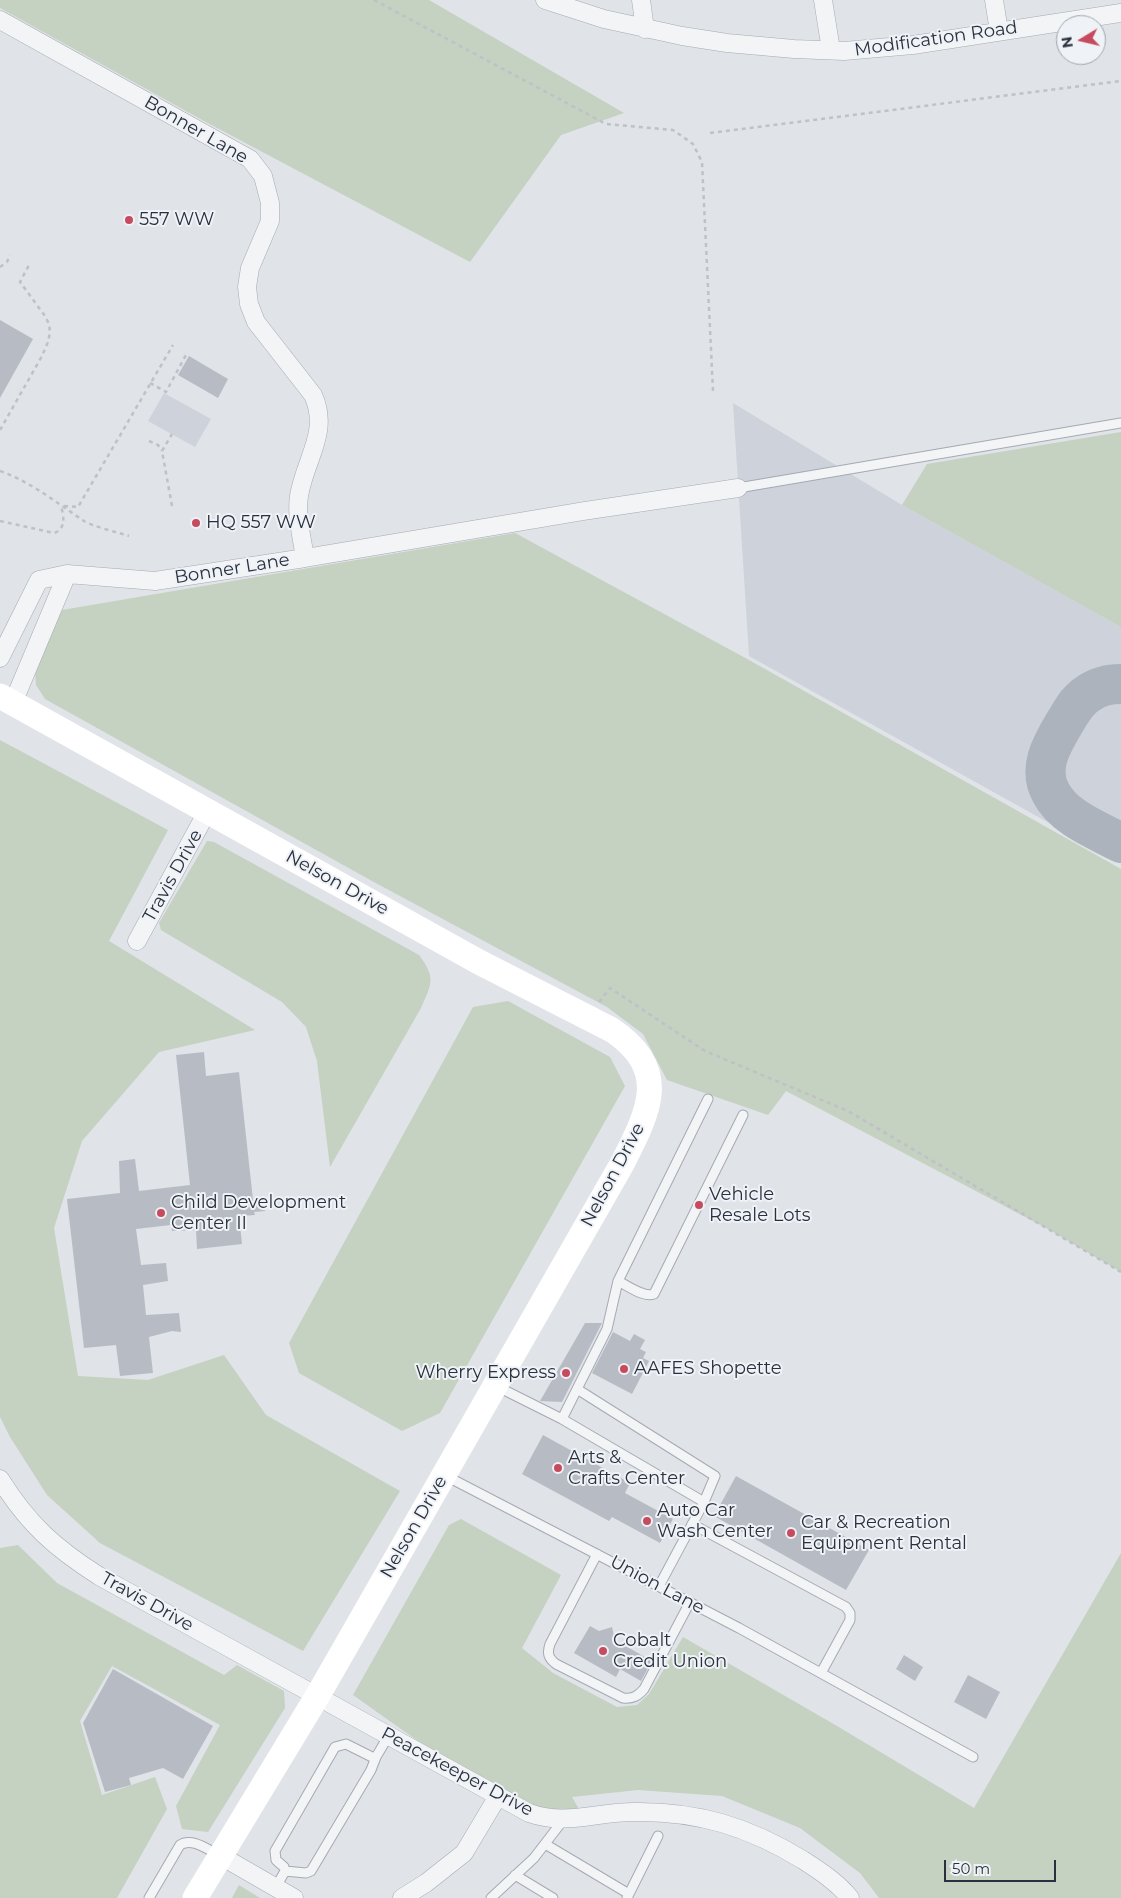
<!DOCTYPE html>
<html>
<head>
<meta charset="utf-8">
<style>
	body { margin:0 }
	#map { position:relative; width:1121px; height:1898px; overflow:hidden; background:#e0e3e8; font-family:Montserrat,sans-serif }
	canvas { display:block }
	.north { position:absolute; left:1056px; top:15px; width:50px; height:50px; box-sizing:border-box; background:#eff2f6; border:1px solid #a0a5ac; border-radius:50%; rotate:261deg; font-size:14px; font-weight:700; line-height:20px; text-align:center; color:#29313e }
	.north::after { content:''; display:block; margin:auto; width:18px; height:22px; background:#c74b5e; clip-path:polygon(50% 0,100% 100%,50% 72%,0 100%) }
	.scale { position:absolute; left:944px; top:1860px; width:112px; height:22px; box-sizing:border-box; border:2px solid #29313e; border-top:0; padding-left:6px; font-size:15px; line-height:18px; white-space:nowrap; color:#29313e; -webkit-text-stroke:4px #eff2f6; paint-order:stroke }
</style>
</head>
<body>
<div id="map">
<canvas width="1121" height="1898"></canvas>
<div class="north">N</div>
<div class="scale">50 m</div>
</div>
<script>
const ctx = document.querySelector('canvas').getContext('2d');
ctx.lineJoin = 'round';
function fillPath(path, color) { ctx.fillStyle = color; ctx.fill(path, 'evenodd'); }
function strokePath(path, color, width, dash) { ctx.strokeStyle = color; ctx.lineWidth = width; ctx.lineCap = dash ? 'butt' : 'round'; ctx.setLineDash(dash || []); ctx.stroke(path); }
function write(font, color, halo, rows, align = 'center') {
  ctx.font = font + ' Montserrat,sans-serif'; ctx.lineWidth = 4; ctx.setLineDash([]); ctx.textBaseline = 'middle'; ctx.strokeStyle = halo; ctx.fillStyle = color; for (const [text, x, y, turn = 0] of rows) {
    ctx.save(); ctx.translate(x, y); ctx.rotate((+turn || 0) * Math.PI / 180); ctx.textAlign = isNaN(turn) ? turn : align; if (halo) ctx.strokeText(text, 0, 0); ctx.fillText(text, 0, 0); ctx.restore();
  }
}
fillPath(new Path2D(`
	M164,393L211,419L195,447L148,421Z
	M733,403L902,505L1121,627V863L749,656Z`), '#ced2da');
fillPath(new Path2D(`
	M0,0H429L624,113L561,135L470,262L204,121L0,8Z
	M1121,432V627L902,505L927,464Z
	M515,533L749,660L1121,869V1272L1048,1229L786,1091L768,1115L667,1080L643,1034L607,1007L372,881L45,699L36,685L35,670L62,610Z
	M0,740L168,830L109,941L255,1030L159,1052L82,1141L54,1228L78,1376L148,1380L224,1355L266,1415L400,1491L303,1651L100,1543L47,1495L10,1437L0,1417Z
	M207,841L214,842L419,955C436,978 432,983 421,1008L330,1167L317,1061L306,1027L282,1002L161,930L159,923Z
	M508,1001L610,1057L625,1086L440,1413L402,1431L299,1373L289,1343L473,1007Z
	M461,1519L561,1575L522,1648L553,1673L617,1707L637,1705L649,1694L683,1637L837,1726L974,1808L1121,1553V1898H879L860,1873L800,1828L722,1796L638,1790L572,1797L579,1809L547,1813L425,1746L353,1695L449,1525Z
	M18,1545L57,1583L224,1675L237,1665L284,1691L285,1708L208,1832L182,1829L176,1806L220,1725L112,1666L80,1721L102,1795L155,1777L167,1809L117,1898H0V1548Z
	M239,1885L260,1898H232Z`), '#c5d1c1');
strokePath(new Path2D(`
	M1121,684C1109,684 1099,686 1089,693C1077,700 1072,711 1065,722C1052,744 1037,768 1051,793C1064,818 1097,830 1121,843`), '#adb3bc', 40);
fillPath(new Path2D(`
	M0,320L33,339L0,398Z
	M189,356L228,379L218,398L178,375Z
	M204,1052L206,1076L239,1072L253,1200L264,1199L265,1211L254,1212L255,1215L239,1216L242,1244L197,1249L196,1230L172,1231L171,1225L136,1229L141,1265L166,1263L168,1281L143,1285L146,1315L179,1313L181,1332L172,1331L149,1337L153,1373L120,1376L116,1345L84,1348L67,1199L120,1193L119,1161L135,1159L139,1191L190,1185L176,1055Z
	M585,1323H602L562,1402L540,1401Z
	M613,1332L630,1341L634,1334L645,1340L640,1349L646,1352L643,1358L649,1361L632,1394L592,1373Z
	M543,1435L630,1483L625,1493L673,1519L660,1543L612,1517L609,1521L522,1474Z
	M736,1476L869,1550L846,1590L714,1516Z
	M590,1626L599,1631L612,1627L615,1640L652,1661L641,1681L620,1669L616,1677L574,1653Z
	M904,1655L923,1667L915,1681L896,1669Z
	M113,1669L213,1726L183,1779L163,1768L129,1778L131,1785L105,1792L83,1723Z
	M968,1675L1000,1692L986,1719L954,1702Z`), '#b7bcc4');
const lane = new Path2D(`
	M738,488L1121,423
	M618,1281C628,1286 644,1298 654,1294L743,1115
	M498,1387L562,1419L704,1502
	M577,1389L715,1476L704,1502L659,1586
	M562,1419L607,1329L618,1281L708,1099
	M446,1476L739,1628L973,1757
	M692,1524L846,1607L850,1613V1620L821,1673
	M597,1554L550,1644C547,1653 548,1658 556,1664L623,1698C633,1699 638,1696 644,1689L690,1602
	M545,1844L629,1894
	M285,1871L306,1873L311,1871L371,1770L376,1757
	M515,1875L553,1898
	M276,1887L285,1871L284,1867L276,1860L275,1851L335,1747L346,1744L372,1757H376L389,1735
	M149,1898L180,1845C192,1837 208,1850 219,1855
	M491,1898L534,1858L564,1819
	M627,1898L658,1836`);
const street = new Path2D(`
	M545,0L604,19L682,36L727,43L794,49L844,51L913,45L1121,13
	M641,0L645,29
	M823,0L831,50
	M994,0L999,31
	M0,20L250,159L263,176L270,203V221L250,268L247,287L249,304L256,322L313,395C330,432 305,459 299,496C296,516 302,538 305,558L155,581L67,574L39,580L0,658
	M305,558L584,511L738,488
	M13,703L67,574
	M137,941L208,810
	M0,1479C28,1524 55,1548 99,1576L529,1813C566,1826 596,1812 634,1812C698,1811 749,1827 803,1860C820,1871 837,1882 850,1898
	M221,1856L294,1898
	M402,1898L426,1883L464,1853L498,1796`);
strokePath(lane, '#a5aab2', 11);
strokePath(street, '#a5aab2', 19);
strokePath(new Path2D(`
	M374,0L606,124L673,130L693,144L702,162L713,391
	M710,133L1121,81
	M0,267L7,262L10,255
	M150,383L166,392L187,353
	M0,430L42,356L48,342L50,332L49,324L45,316L20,282L29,265
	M149,441L158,445L162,451
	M0,471C31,482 57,503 84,521C94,527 117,532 129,536
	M64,506L78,507L173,345
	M172,506L162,451L172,434
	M0,521L54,533C66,529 64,517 61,506
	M599,1002L610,988L705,1051L848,1111L1121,1272`), '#bec1c6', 2.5, [4, 4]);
strokePath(lane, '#f2f4f6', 9);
strokePath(street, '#f2f4f6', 18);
strokePath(new Path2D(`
	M0,696L479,962L612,1030C671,1070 649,1111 622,1164L318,1695L195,1898`), '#fff', 25);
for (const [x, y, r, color] of [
	[129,220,5,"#c74b5e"],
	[196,523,5,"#c74b5e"],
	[699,1205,5,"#c74b5e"],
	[161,1213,5,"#c74b5e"],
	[624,1369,5,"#c74b5e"],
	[566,1373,5,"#c74b5e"],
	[558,1468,5,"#c74b5e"],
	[647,1521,5,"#c74b5e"],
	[791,1533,5,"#c74b5e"],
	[603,1651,5,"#c74b5e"]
]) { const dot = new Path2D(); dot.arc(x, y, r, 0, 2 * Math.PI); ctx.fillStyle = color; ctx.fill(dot); strokePath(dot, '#eff2f6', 2); }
write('18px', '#29313e', '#eff2f6', [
	["Modification Road",936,39,-8],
	["Bonner Lane",196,130,30],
	["Bonner Lane",232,569,-9],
	["Travis Drive",173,876,-61],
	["Nelson Drive",337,883,29],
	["Nelson Drive",613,1175,-62],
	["Nelson Drive",414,1527,-60],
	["Union Lane",657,1585,28],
	["Travis Drive",147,1602,29],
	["Peacekeeper Drive",457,1772,28]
]);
write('18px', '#29313e', '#eff2f6', [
	["557 WW",139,220],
	["HQ 557 WW",206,523],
	["Vehicle",709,1195],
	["Resale Lots",709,1216],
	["Child Development",171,1203],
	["Center II",171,1224],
	["AAFES Shopette",634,1369],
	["Wherry Express",556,1373,"right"],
	["Arts &",568,1458],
	["Crafts Center",568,1479],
	["Auto Car",657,1511],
	["Wash Center",657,1532],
	["Car & Recreation",801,1523],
	["Equipment Rental",801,1544],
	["Cobalt",613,1641],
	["Credit Union",613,1662]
], 'left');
</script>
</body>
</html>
